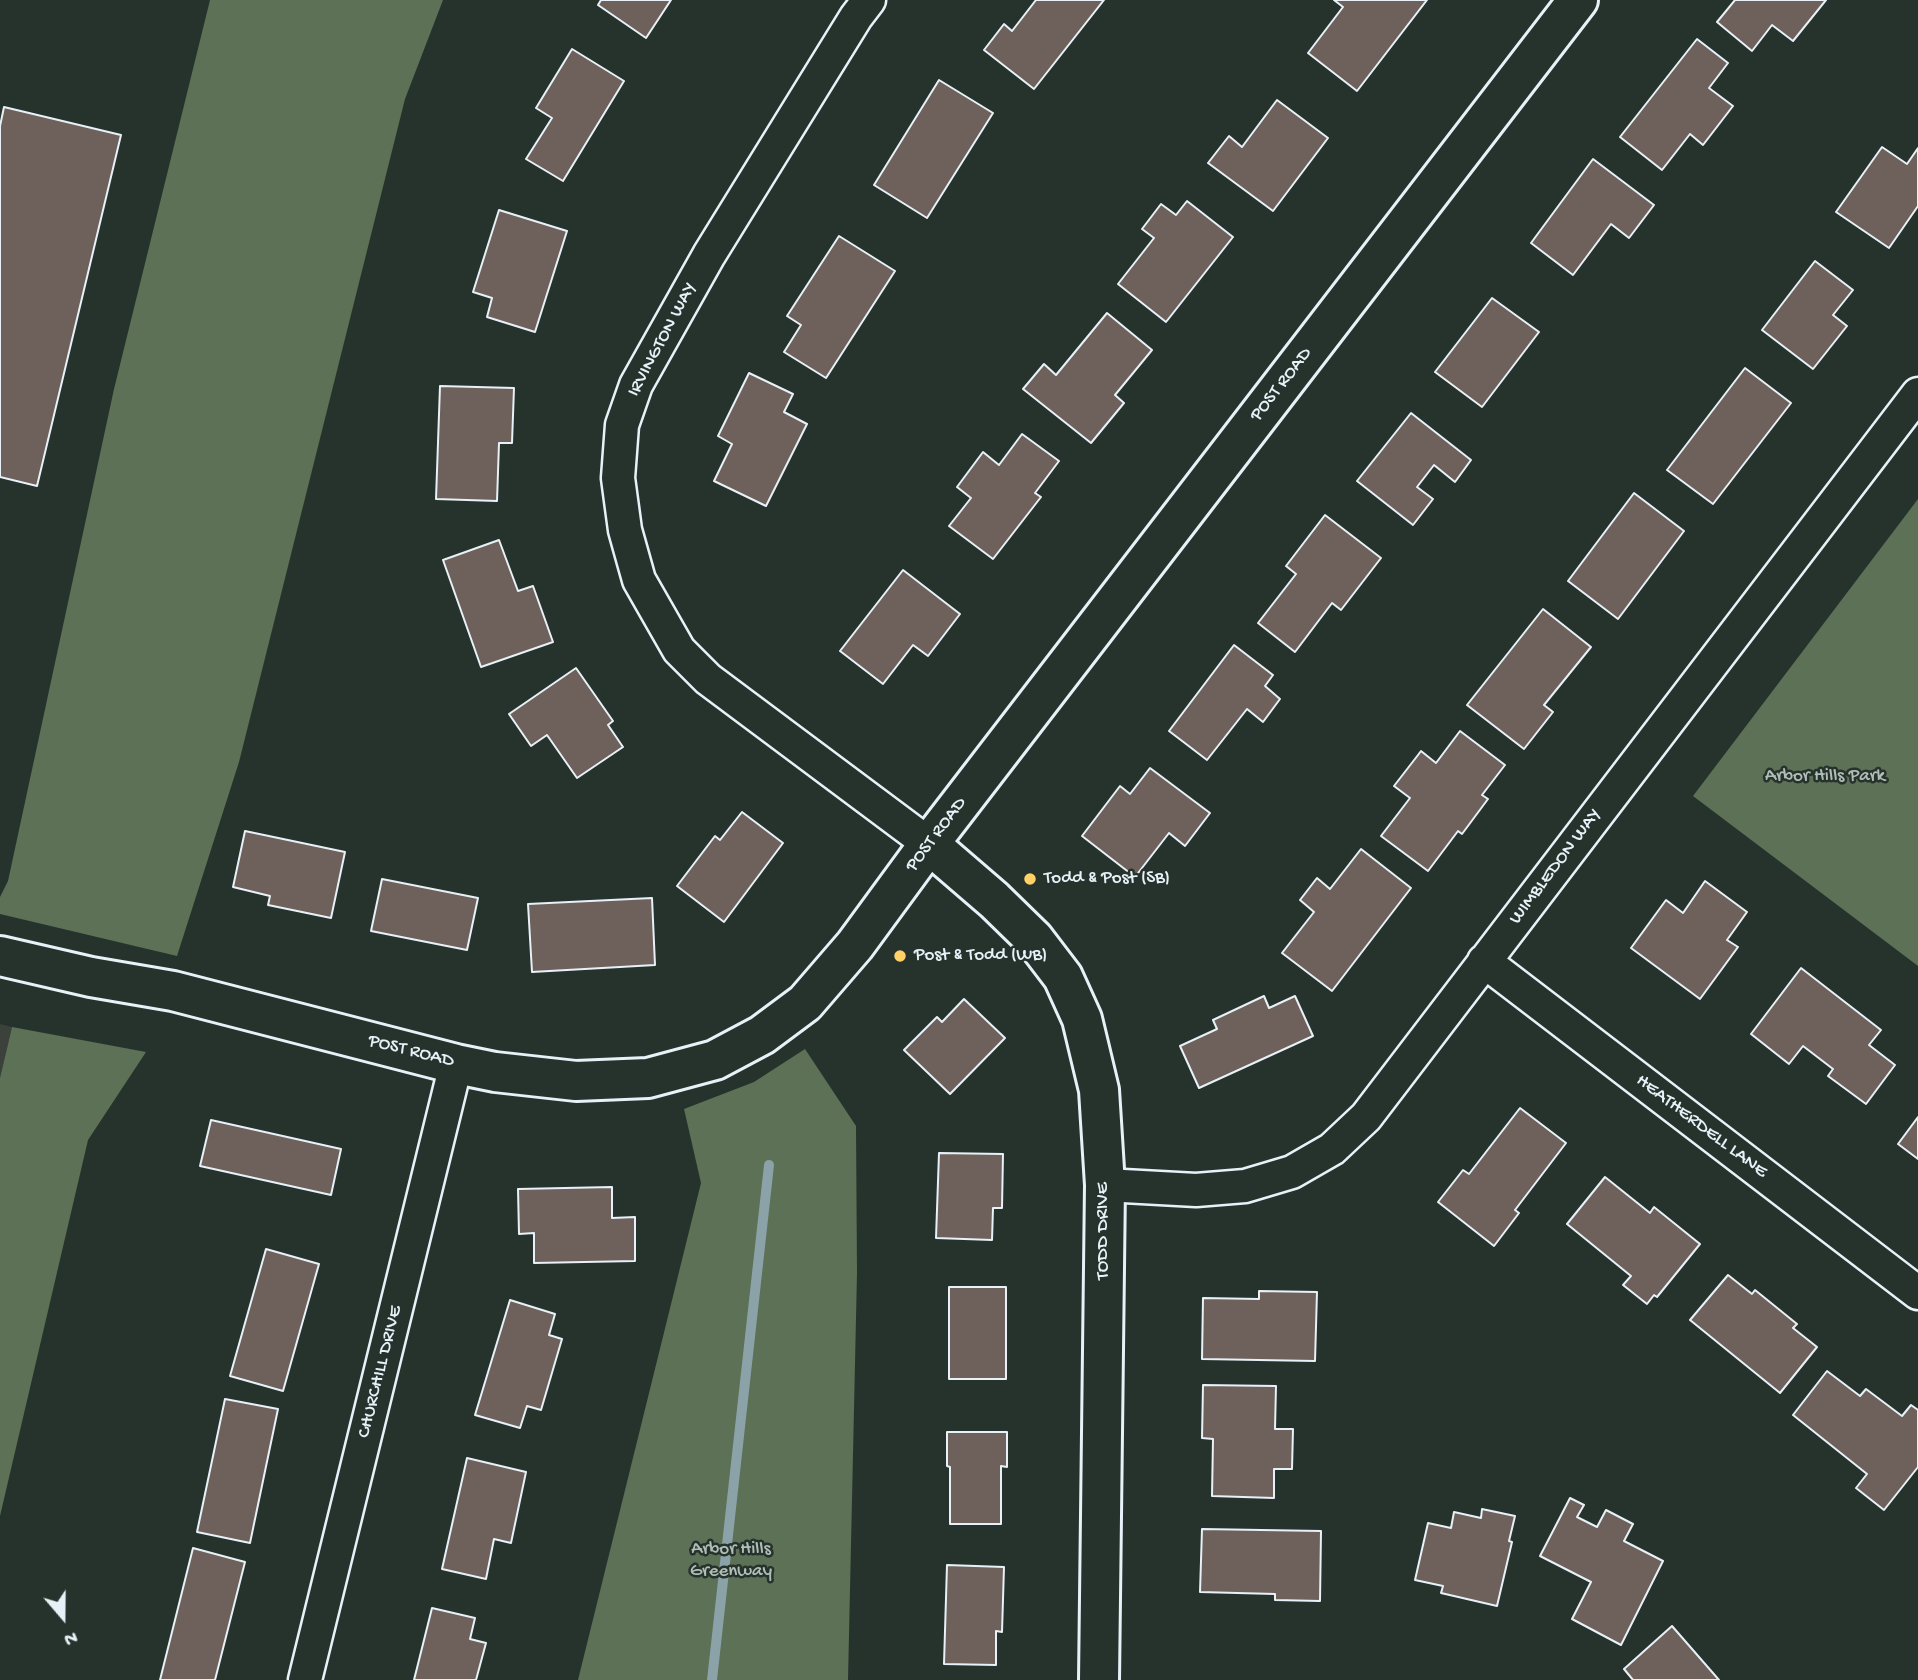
<!DOCTYPE html>
<html>
<head>
<meta charset="utf-8">
<style>
	body { margin:0 }
	#map { position:relative; width:1918px; height:1680px; overflow:hidden; background:#26332d; font-family:"Gochi Hand",sans-serif }
	canvas { display:block }
	.north { position:absolute; left:28px; top:1582px; width:70px; height:70px; -webkit-text-stroke:5px #26332d; paint-order:stroke; rotate:160deg; font-size:19px; font-weight:700; line-height:28px; text-align:center; color:#e8f1f8 }
	.north::after { content:''; display:block; margin:auto; width:24px; height:32px; background:#e8f1f8; clip-path:polygon(50% 0,100% 100%,50% 72%,0 100%) }
</style>
</head>
<body>
<div id="map">
<canvas width="1918" height="1680"></canvas>
<div class="north">N</div>
</div>
<script>
const ctx = document.querySelector('canvas').getContext('2d');
ctx.lineJoin = 'round';
function fillPath(path, color) { ctx.fillStyle = color; ctx.fill(path, 'evenodd'); }
function strokePath(path, color, width, dash) { ctx.strokeStyle = color; ctx.lineWidth = width; ctx.lineCap = dash ? 'butt' : 'round'; ctx.setLineDash(dash || []); ctx.stroke(path); }
function write(font, color, halo, rows, align = 'center') {
  ctx.font = font + ' "Gochi Hand",sans-serif'; ctx.lineWidth = 5; ctx.setLineDash([]); ctx.textBaseline = 'middle'; ctx.strokeStyle = halo; ctx.fillStyle = color; for (const [text, x, y, turn = 0] of rows) {
    ctx.save(); ctx.translate(x, y); ctx.rotate((+turn || 0) * Math.PI / 180); ctx.textAlign = isNaN(turn) ? turn : align; if (halo) ctx.strokeText(text, 0, 0); ctx.fillText(text, 0, 0); ctx.restore();
  }
}
fillPath(new Path2D(`
	M0,1024L12,1027L0,1078Z`), '#3c413b');
fillPath(new Path2D(`
	M210,0H443L405,99L239,762L177,956L0,914V897L8,881L114,389Z
	M1918,499V966L1693,796Z
	M12,1027L146,1052L88,1140L0,1516V1078Z
	M805,1049L856,1126L857,1273L848,1680H578L701,1183L684,1109L754,1082Z`), '#5c7155');
strokePath(new Path2D(`
	M712,1680L769,1165`), '#8aa2a8', 10);
const building = new Path2D(`
	M601,0H671L646,38L598,5Z
	M1036,0H1104L1034,89L984,50L1004,24L1012,31Z
	M1334,0H1427L1357,91L1308,53L1343,7Z
	M1735,0H1826L1793,41L1772,25L1752,51L1717,22Z
	M1697,39L1728,63L1709,88L1733,106L1703,145L1690,134L1662,170L1620,137Z
	M572,49L624,81L563,181L526,159L552,118L536,108Z
	M939,80L993,113L927,218L874,185Z
	M1277,100L1328,138L1273,211L1208,163L1229,136L1242,147Z
	M4,107L121,135L37,486L0,477V126Z
	M1882,147L1907,164L1918,148V206L1889,248L1836,212Z
	M1593,159L1654,205L1629,238L1611,224L1573,275L1531,243Z
	M1187,201L1233,237L1166,322L1118,284L1154,238L1142,229L1161,204L1176,215Z
	M499,210L567,231L535,332L487,317L492,298L473,292Z
	M839,236L895,271L826,378L784,352L801,325L787,316Z
	M1815,261L1853,290L1833,315L1847,326L1813,369L1762,330Z
	M1492,298L1539,332L1482,407L1435,372Z
	M1107,313L1152,350L1115,395L1124,403L1091,443L1023,389L1044,364L1056,375Z
	M1745,368L1791,403L1713,504L1667,470Z
	M749,373L793,394L784,412L807,424L766,506L714,481L732,444L718,436Z
	M440,386L514,388L512,443H499L497,501L436,499Z
	M1411,413L1471,460L1455,482L1434,465L1417,487L1433,499L1413,525L1357,481Z
	M1022,434L1059,461L1035,493L1041,497L993,559L949,526L971,498L957,487L983,452L999,465Z
	M1634,493L1684,531L1618,619L1568,581Z
	M1325,515L1381,558L1341,610L1332,603L1295,652L1258,623L1296,574L1286,566Z
	M499,540L518,591L533,586L553,642L481,667L443,560Z
	M903,570L960,614L928,656L913,645L883,684L840,651Z
	M1543,609L1591,647L1544,705L1553,712L1524,749L1467,705Z
	M1234,645L1273,675L1265,686L1280,699L1263,722L1247,709L1207,760L1169,731Z
	M576,668L613,721L608,725L623,747L577,778L547,735L531,746L509,714Z
	M1460,731L1505,765L1482,795L1488,799L1462,834L1458,831L1428,871L1381,836L1410,798L1394,786L1418,755L1421,751L1436,763Z
	M1150,768L1210,813L1185,846L1169,833L1135,877L1082,836L1120,786L1130,794Z
	M742,812L783,843L724,922L677,886L715,836L720,840Z
	M245,831L345,852L331,918L268,905L270,896L233,887Z
	M1361,849L1411,888L1332,991L1282,953L1314,912L1300,900L1317,878L1330,889Z
	M382,879L478,898L467,950L371,931Z
	M1705,881L1747,912L1727,940L1738,947L1700,999L1631,948L1666,900L1683,913Z
	M652,898L655,965L532,972L528,904Z
	M1801,968L1881,1030L1869,1045L1895,1065L1866,1104L1828,1076L1833,1069L1803,1046L1789,1064L1751,1034Z
	M1264,996L1269,1008L1295,996L1313,1036L1199,1088L1180,1046L1217,1029L1213,1020Z
	M964,999L1005,1038L950,1094L904,1050L937,1017L942,1022Z
	M1520,1108L1566,1143L1515,1210L1519,1213L1494,1246L1438,1202L1463,1170L1469,1174Z
	M1918,1117V1159L1898,1144Z
	M211,1120L341,1149L331,1195L200,1166Z
	M939,1153L1003,1154L1002,1208H993L992,1240L936,1238Z
	M1605,1177L1650,1213L1654,1207L1700,1244L1657,1297L1654,1295L1647,1304L1623,1285L1631,1276L1567,1224Z
	M612,1187V1218L635,1217V1261L534,1263V1233L519,1234L518,1189Z
	M266,1249L319,1264L283,1391L230,1376Z
	M1728,1275L1752,1294L1755,1290L1797,1324L1793,1328L1817,1347L1780,1393L1690,1320Z
	M949,1287H1006V1379H949Z
	M1259,1291L1317,1292L1315,1361L1202,1359L1203,1298L1259,1299Z
	M510,1300L555,1314L549,1335L562,1339L541,1410L527,1406L520,1428L475,1415Z
	M1827,1371L1860,1396L1866,1389L1902,1416L1911,1405L1918,1410V1467L1884,1510L1856,1488L1867,1474L1793,1415Z
	M1203,1385L1276,1386L1275,1429H1293L1292,1469H1274V1498L1212,1496L1213,1439L1202,1438Z
	M225,1399L278,1409L250,1543L197,1532Z
	M947,1432H1007V1467L1001,1466V1524H950V1467L947,1466Z
	M467,1458L526,1472L511,1543L494,1539L486,1579L442,1569Z
	M1570,1498L1584,1505L1577,1517L1597,1527L1606,1510L1633,1524L1624,1541L1663,1561L1621,1645L1572,1619L1591,1582L1540,1556Z
	M1482,1509L1515,1516L1509,1541L1512,1542L1497,1606L1441,1593L1443,1586L1415,1580L1428,1523L1451,1528L1454,1512L1481,1518Z
	M1202,1529L1321,1531L1320,1601L1275,1600V1594L1200,1592Z
	M193,1548L245,1562L215,1680H160Z
	M947,1565L1004,1567L1002,1632L996,1631V1665L944,1664Z
	M432,1608L475,1618L470,1639L486,1643L476,1680H414Z
	M1672,1626L1719,1680H1633L1624,1669Z`);
fillPath(building, '#6e615c');
strokePath(building, '#e8f1f8', 2);
const minor = new Path2D(`
	M869,0L856,17L709,255L636,385L622,425L618,478L625,530L639,580L679,650L708,679L929,844
	M1484,961L1918,1293
	M1105,1185L1196,1190L1245,1186L1292,1172L1332,1149L1366,1117L1918,394
	M305,1680L456,1064`);
const tertiary = new Path2D(`
	M929,844L994,900L1034,939L1063,977L1082,1019L1099,1090L1105,1185L1099,1680
	M0,956L91,977L173,991L456,1064L495,1072L576,1081L648,1078L715,1060L762,1035L805,1003L855,945L929,844L1578,0`);
strokePath(minor, '#e8f1f8', 37);
strokePath(tertiary, '#e8f1f8', 44);
strokePath(minor, '#26332d', 32);
strokePath(tertiary, '#26332d', 38);
for (const [x, y, r, color] of [
	[1030,879,7,"#ffd166"],
	[900,956,7,"#ffd166"]
]) { const dot = new Path2D(); dot.arc(x, y, r, 0, 2 * Math.PI); ctx.fillStyle = color; ctx.fill(dot); strokePath(dot, '#26332d', 2.5); }
write('19px', '#e8f1f8', '#26332d', [
	["IRVINGTON WAY",663,340,-62],
	["POST ROAD",1282,385,-52],
	["POST ROAD",937,835,-53],
	["WIMBLEDON WAY",1556,867,-53],
	["POST ROAD",411,1052,14],
	["HEATHERDELL LANE",1701,1127,37],
	["TODD DRIVE",1104,1231,-90],
	["CHURCHILL DRIVE",381,1372,-76]
]);
write('19px', '#b0beb7', '#26332d', [
	["Arbor Hills Park",1825,777],
	["Arbor Hills",731,1550],
	["Greenway",731,1572]
]);
write('19px', '#e8f1f8', '#26332d', [
	["Todd & Post (SB)",1044,879],
	["Post & Todd (WB)",914,956]
], 'left');
</script>
</body>
</html>
